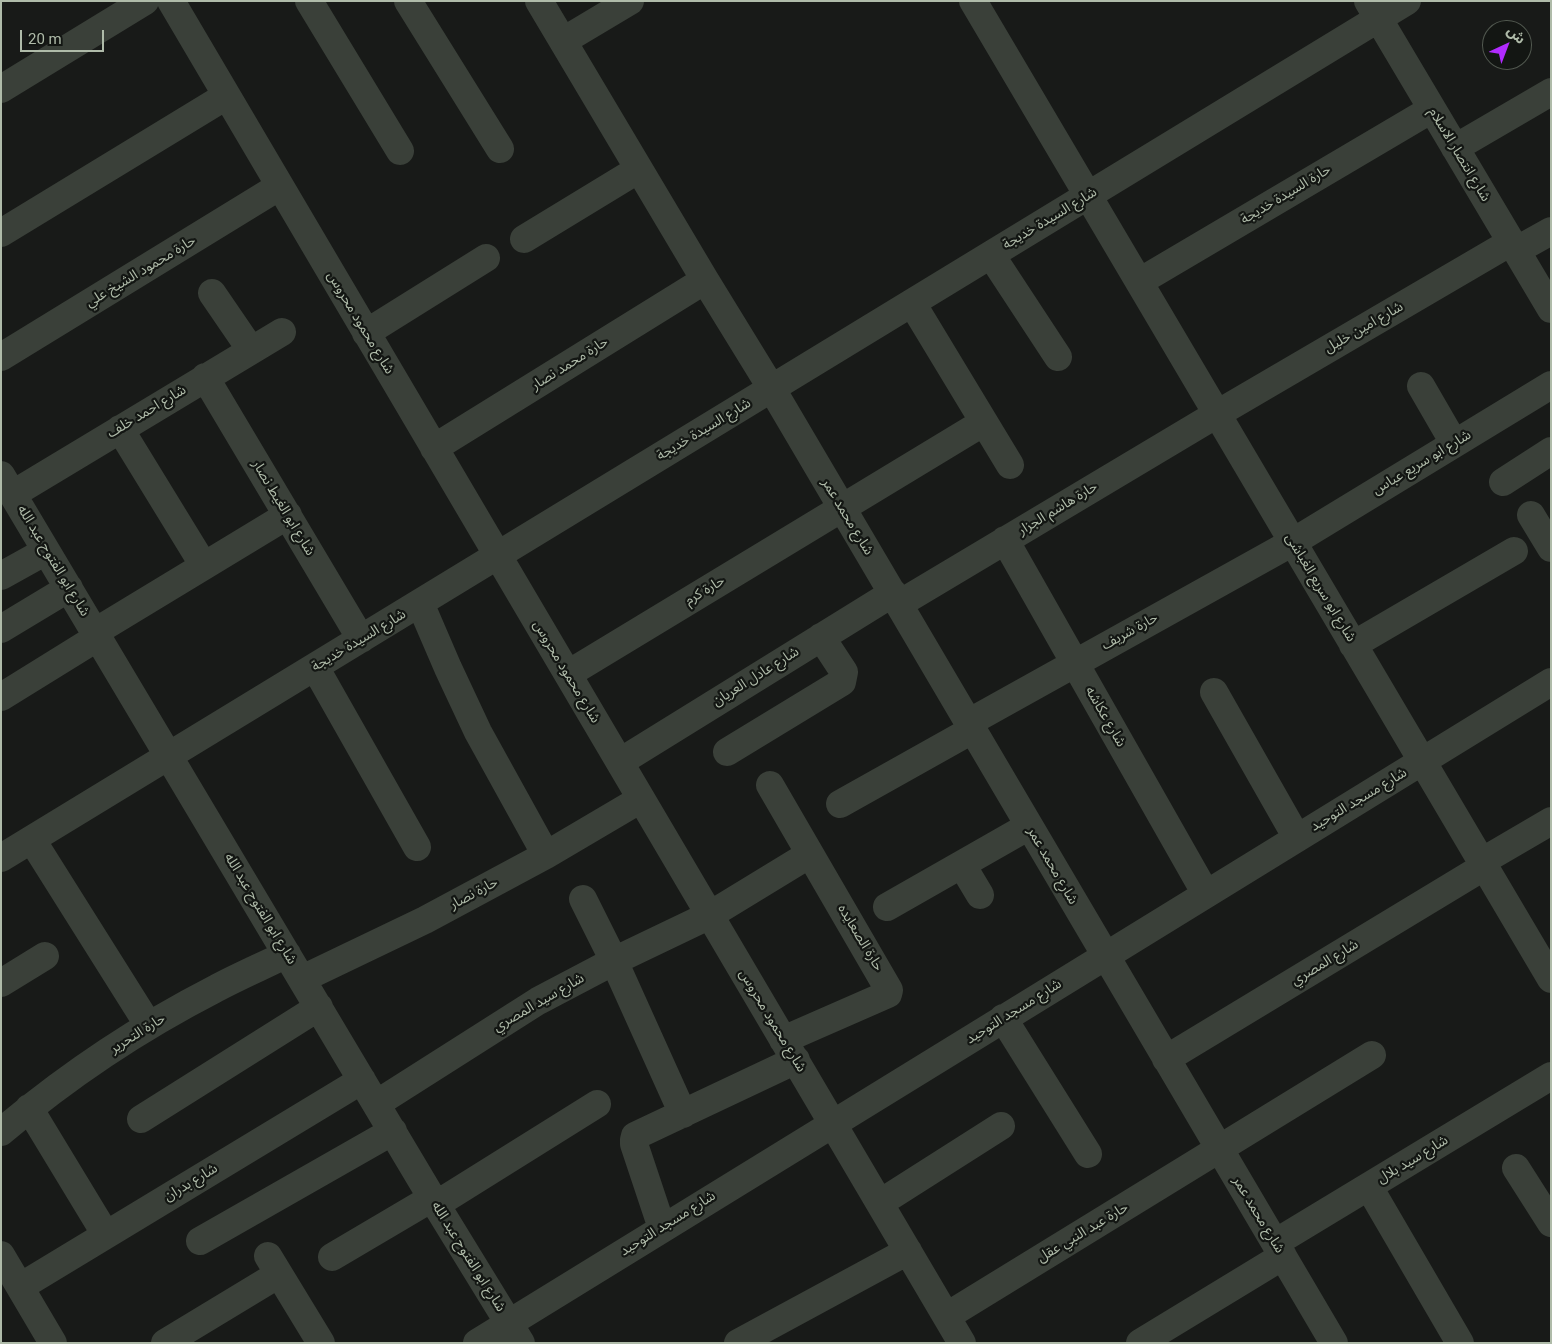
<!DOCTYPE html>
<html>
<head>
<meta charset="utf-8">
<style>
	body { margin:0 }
	#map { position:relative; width:1552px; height:1344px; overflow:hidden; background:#181a18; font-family:Roboto,"Noto Sans Arabic",sans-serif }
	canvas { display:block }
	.frame { position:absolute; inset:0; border:2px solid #afbba9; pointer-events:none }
	.north { position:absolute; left:1482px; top:20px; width:50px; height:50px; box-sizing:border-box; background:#131613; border:1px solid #51584f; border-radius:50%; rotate:43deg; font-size:14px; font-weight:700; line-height:20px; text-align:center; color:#afbba9 }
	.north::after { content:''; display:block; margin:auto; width:18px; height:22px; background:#b12bff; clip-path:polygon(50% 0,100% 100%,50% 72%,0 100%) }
	.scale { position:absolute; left:20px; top:30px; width:84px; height:22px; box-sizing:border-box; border:2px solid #afbba9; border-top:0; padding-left:6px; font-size:15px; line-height:18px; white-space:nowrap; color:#afbba9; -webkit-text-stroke:4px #131613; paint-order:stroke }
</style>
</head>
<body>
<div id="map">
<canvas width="1552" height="1344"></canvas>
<div class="frame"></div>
<div class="north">ش</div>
<div class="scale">20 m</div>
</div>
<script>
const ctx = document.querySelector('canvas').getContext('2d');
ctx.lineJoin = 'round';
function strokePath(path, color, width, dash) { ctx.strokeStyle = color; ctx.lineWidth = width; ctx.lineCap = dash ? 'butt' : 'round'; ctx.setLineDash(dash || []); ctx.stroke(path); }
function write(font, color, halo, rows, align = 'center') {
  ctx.font = font + ' Roboto,"Noto Sans Arabic",sans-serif'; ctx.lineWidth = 4.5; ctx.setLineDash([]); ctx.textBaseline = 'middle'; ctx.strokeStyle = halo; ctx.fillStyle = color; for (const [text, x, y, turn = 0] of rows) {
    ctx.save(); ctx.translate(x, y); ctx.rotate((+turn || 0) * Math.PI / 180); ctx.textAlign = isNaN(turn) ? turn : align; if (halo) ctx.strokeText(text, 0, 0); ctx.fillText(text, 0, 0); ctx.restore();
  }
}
strokePath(new Path2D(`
	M171,1L962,1343
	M309,1L400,151
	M408,1L500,149
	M539,1L705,280L772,389L1334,1343
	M973,1L1551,979
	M1368,1L1551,309
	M563,41L630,1
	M1,89L145,1
	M1455,148L1551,92
	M1,233L226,96
	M524,239L639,169
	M1517,250L1551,231
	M991,255L1058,357
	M1139,282L1432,109
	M212,293L251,350
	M912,303L1010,465
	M366,333L486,258
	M1,357L280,186
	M205,377L361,639
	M1421,386L1454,443
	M120,429L204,566
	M434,448L705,280
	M1,475L432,1198L521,1343
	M1503,482L1551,451
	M13,494L282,332
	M1531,515L1551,548
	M1005,540L1206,894
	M1,576L46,551
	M420,603L448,668L478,732L546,855
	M899,604L1217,414L1511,242
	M1,629L69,588
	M95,632L288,515
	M1353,645L1514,551
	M315,667L417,847
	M568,674L984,422
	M1214,692L1297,838
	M1,697L98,637
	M968,723L1293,542L1551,385
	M727,752L842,682L844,672L821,637
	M620,762L893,593
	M770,785L889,990L888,994L783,1040
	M840,804L972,730
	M32,840L149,1026
	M1,858L1407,1
	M1481,862L1551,821
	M962,865L980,895
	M583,899L614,961L683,1114
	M887,907L1029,826
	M302,979L425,920L546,855L641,799
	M1,983L45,956
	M1003,1018L1088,1154
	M1166,1059L1485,866
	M376,1104L538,1001L614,961L710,915L810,854
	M29,1108L106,1235
	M141,1119L319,1007
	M1,1132C67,1076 139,1028 215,989C239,976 263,966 287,954
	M1516,1168L1551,1223
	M1369,1187L1460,1343
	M880,1203L1001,1126
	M437,1204L597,1104
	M662,1228L634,1144V1140L635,1136L796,1060
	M200,1241L393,1131
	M1275,1243L1551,1076
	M1,1255L53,1343
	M268,1256L321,1343
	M332,1257L432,1198
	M20,1287L362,1080
	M947,1316L1372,1055
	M165,1343L279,1274
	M477,1343L1551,682
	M738,1343L908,1251
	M1140,1343L1283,1256`), '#3a4039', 28);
write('14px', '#afbba9', '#131613', [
	["شارع انتصار الاسلام",1459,155,59],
	["حارة السيدة خديجة",1286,195,-31],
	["شارع السيدة خديجة",1050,219,-31],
	["حارة محمود الشيخ علي",141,272,-31],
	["شارع محمود محروس",360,323,59],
	["شارع امين خليل",1364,328,-30],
	["حارة محمد نصار",570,364,-32],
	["شارع احمد خلف",147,412,-31],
	["شارع السيدة خديجة",704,430,-31],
	["شارع ابو سريع عباس",1422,463,-31],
	["شارع ابو الغيط نصار",283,508,59],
	["حارة هاشم الجزار",1058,509,-31],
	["شارع محمد عمر",847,517,59],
	["شارع ابو الفتوح عبد الله",53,561,59],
	["شارع ابو سريع الغباشى",1320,588,59],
	["حارة كرم",705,591,-31],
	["حارة شريف",1130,632,-29],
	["شارع السيدة خديجة",359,641,-31],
	["شارع محمود محروس",566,672,59],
	["شارع عادل العريان",756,677,-32],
	["شارع عكاشه",1105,717,60],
	["شارع مسجد التوحيد",1359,800,-31],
	["شارع محمد عمر",1052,866,60],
	["حارة نصار",474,894,-28],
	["شارع ابو الفتوح عبد الله",260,909,59],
	["حارة الصعايده",860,938,59],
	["شارع المصري",1325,963,-31],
	["شارع سيد المصري",539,1003,-30],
	["شارع مسجد التوحيد",1014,1012,-32],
	["شارع محمود محروس",772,1021,59],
	["حارة التحرير",138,1034,-32],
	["شارع سيد بلال",1413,1160,-31],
	["شارع بدران",191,1183,-31],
	["شارع محمد عمر",1258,1215,59],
	["شارع مسجد التوحيد",668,1224,-32],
	["حارة عبد النبي عقل",1083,1233,-31],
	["شارع ابو الفتوح عبد الله",468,1257,58]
]);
</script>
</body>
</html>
